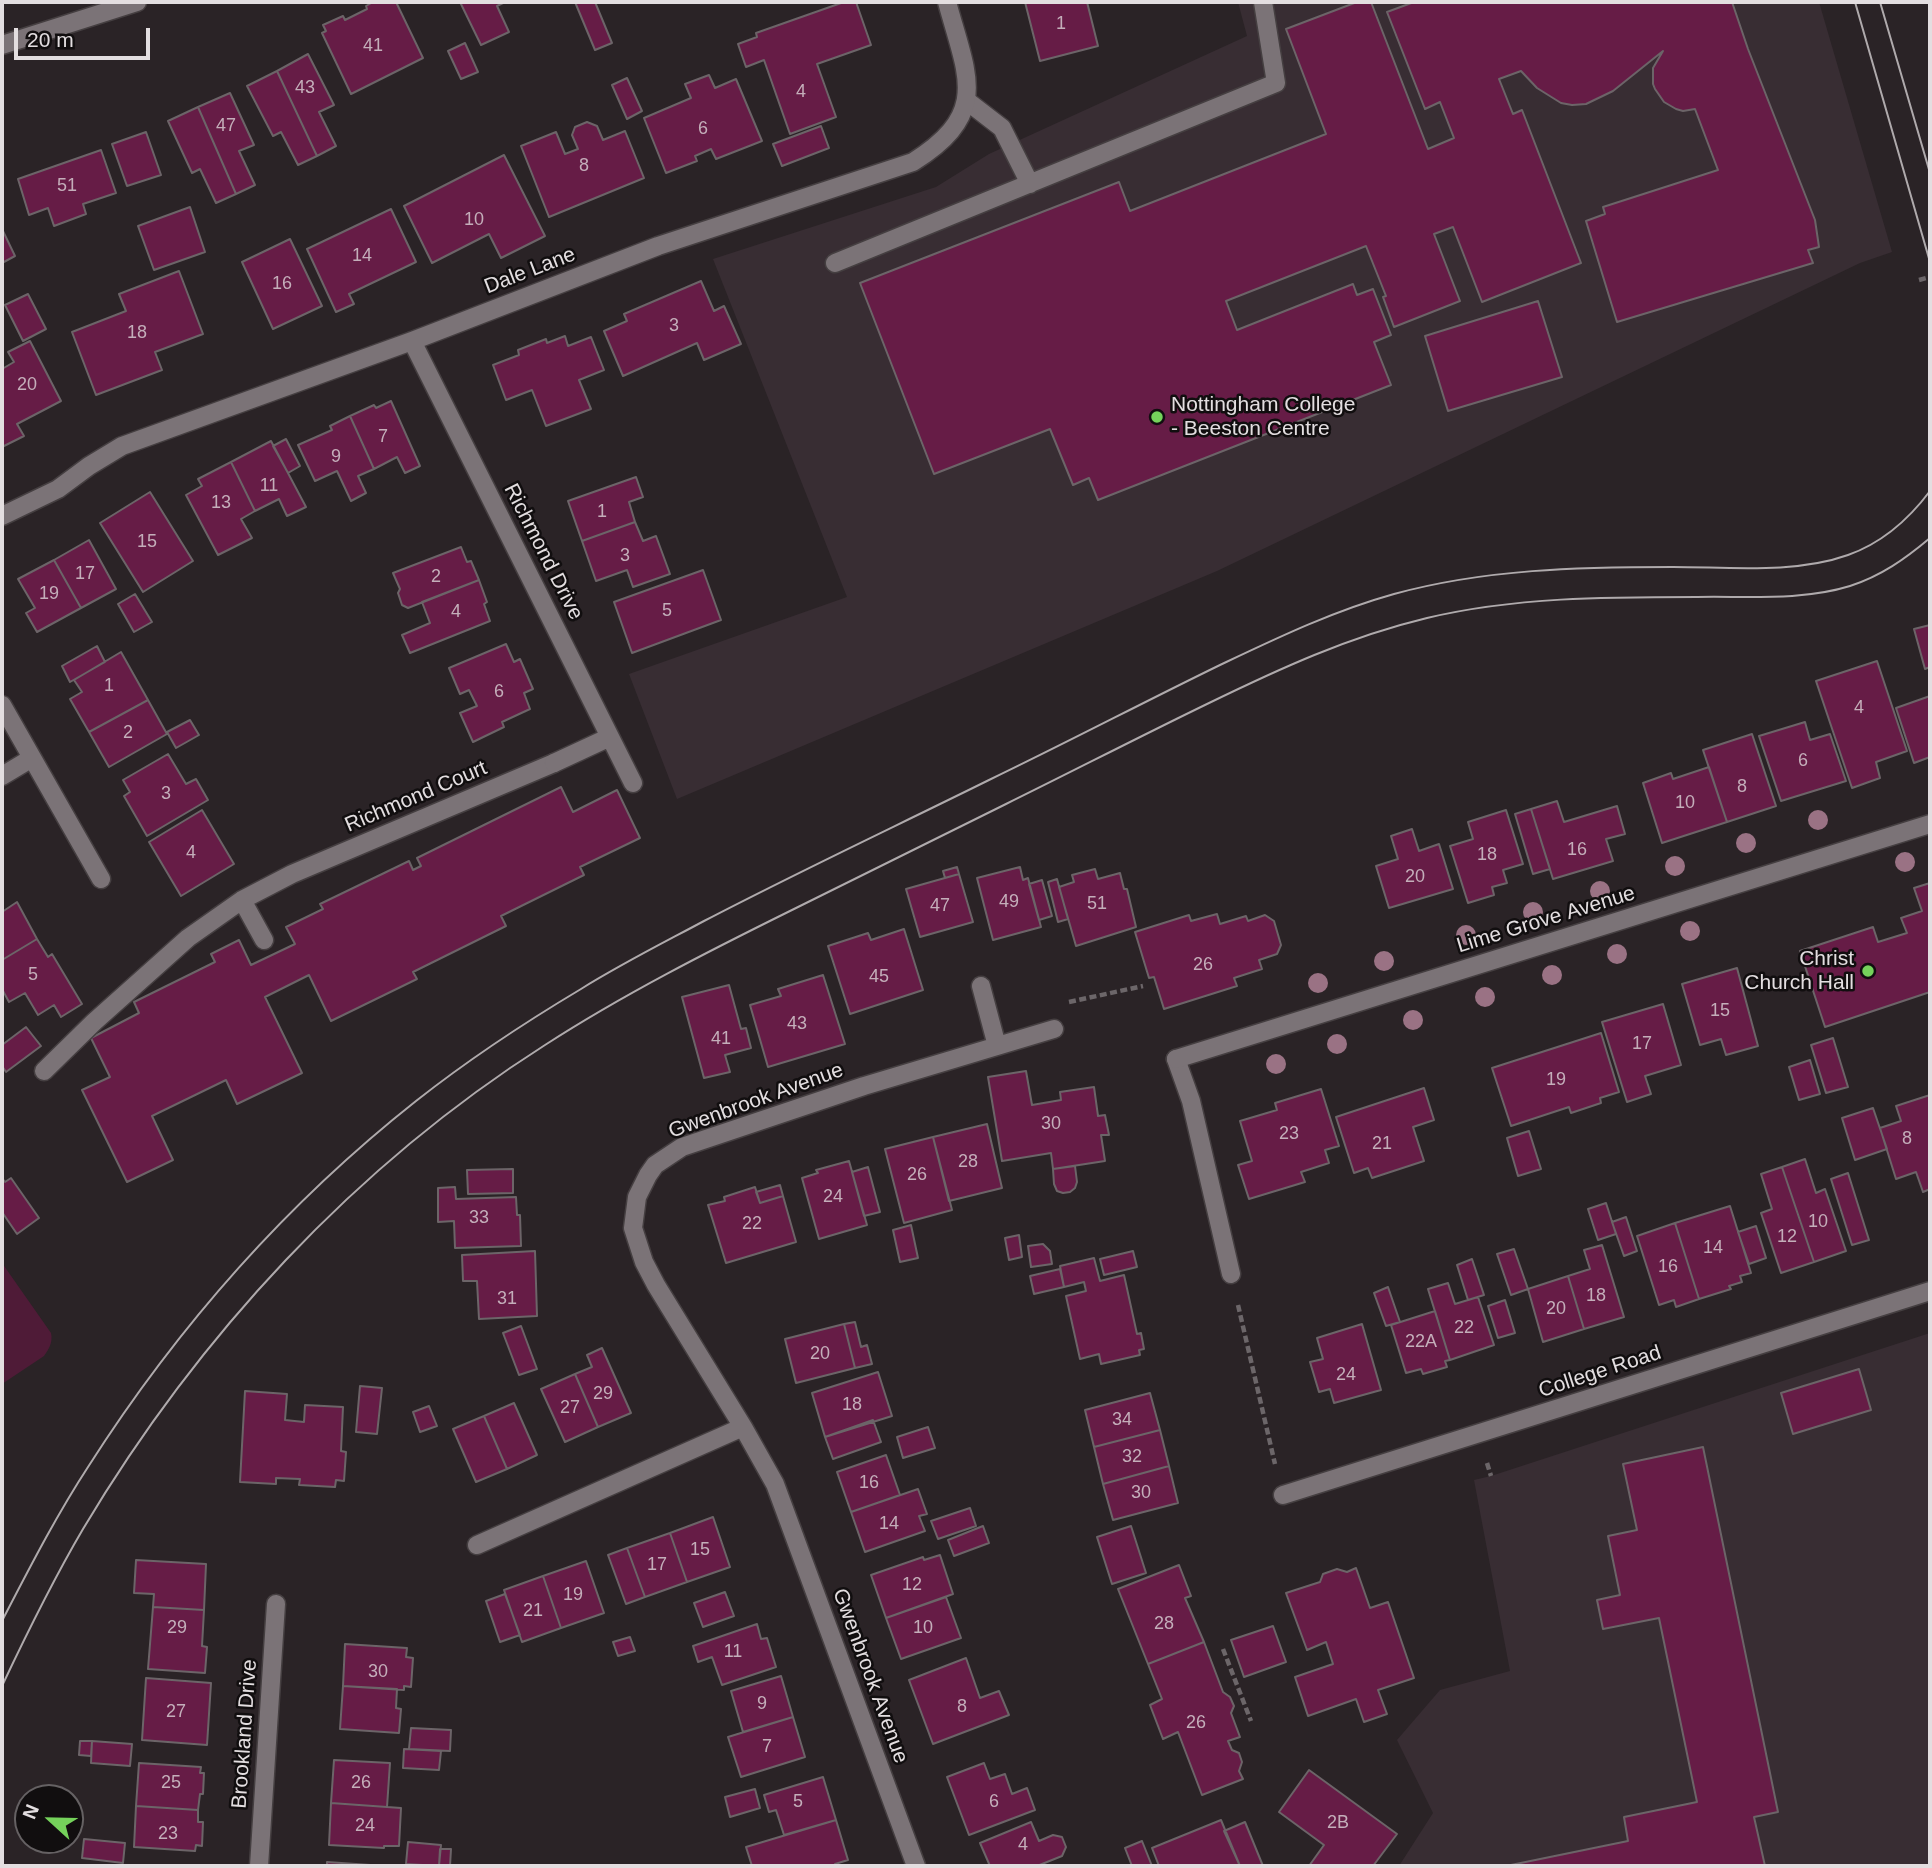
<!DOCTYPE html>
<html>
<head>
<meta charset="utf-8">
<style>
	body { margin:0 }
	#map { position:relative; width:1932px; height:1868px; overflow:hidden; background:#2a2326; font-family:Helvetica,sans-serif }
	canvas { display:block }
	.frame { position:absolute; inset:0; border:4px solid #e3dee0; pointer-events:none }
	.north { position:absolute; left:14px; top:1784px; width:70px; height:70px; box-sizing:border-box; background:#110e0f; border:2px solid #656163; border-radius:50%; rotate:292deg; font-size:19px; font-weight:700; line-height:28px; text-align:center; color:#e3dee0 }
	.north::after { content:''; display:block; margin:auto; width:24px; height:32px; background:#75d25b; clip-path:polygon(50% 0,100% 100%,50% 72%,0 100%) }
	.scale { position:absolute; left:14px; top:28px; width:136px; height:32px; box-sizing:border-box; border:4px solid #e3dee0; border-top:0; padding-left:9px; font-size:21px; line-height:24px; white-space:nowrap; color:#e3dee0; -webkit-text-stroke:5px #110e0f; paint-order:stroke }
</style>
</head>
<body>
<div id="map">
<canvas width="1932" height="1868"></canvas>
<div class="frame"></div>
<div class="north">N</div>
<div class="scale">20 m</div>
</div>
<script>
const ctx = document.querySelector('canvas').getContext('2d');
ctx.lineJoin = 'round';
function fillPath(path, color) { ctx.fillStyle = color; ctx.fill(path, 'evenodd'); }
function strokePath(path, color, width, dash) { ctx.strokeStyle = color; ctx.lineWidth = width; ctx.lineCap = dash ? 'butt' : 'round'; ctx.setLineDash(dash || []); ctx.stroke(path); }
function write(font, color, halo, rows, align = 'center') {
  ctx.font = font + ' Helvetica,sans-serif'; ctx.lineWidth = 5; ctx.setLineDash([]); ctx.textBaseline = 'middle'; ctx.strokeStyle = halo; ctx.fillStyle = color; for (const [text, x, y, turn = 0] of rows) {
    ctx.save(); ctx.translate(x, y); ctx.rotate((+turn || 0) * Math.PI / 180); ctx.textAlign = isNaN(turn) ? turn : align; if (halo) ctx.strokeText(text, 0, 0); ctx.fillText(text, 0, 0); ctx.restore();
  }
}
fillPath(new Path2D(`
	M1238,2H1819L1892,252L1860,263L1217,571L677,799L629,674L847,597L713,259L936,187L989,154L1247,36Z
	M1930,1333V1866H1399L1433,1813L1397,1740L1440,1690L1510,1671L1474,1480L1491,1476Z`), '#382d33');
fillPath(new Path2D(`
	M2,1263L51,1333C53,1342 49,1349 44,1356L2,1384Z`), '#4f1b37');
const building = new Path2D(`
	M373,2H396L423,58L351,94L322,33L326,31L323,25L343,16L345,20L367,9L366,6Z
	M460,2H505L497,6L509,32L481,45Z
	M575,2H595L612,43L595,50Z
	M844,2H856L871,45L817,64L836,117L790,134L764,60L746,67L738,44L757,37L756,33Z
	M1025,2H1087L1098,46L1040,61Z
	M1357,2H1371L1428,149L1454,138L1440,102L1425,109L1387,12L1414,2H1732L1748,49L1815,220L1819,247L1808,250L1813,263L1617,322L1586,221L1605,214L1603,207L1718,170L1695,109L1683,111L1676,109L1664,102L1655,89L1653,84V68L1663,51L1613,91L1586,104L1572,105L1561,103L1537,88L1521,71L1499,79L1513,114L1522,110L1581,263L1482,302L1453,227L1434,234L1460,301L1394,327L1383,297L1386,296L1366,246L1226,301L1237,330L1353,284L1357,295L1373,289L1391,335L1374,342L1391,385L1098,500L1089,478L1073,485L1050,429L934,474L860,283L1119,182L1130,211L1326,134L1286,29Z
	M465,43L478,72L461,79L448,51Z
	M308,54L334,105L319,112L336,146L317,156L277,71Z
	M277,71L317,156L298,165L281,132L273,136L247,86Z
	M709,75L715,88L736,79L762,141L716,159L711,149L695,156L697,161L666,173L644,118L691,98L685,84Z
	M627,78L642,111L627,119L612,85Z
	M230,93L254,145L239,151L255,185L236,194L198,107Z
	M198,107L236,194L216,203L200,169L192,173L168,121Z
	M587,122L597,126L603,140L625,131L644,178L549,217L521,146L556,132L565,154L578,149L572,135L575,127Z
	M821,126L829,148L782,166L773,144Z
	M146,132L161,175L127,186L112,144Z
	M101,150L116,193L83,204L86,214L54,226L48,208L29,215L18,179Z
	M504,155L545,236L501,258L489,234L432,263L404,206Z
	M190,207L205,252L154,270L138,226Z
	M391,209L416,262L349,294L354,304L336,312L307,249Z
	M2,229L15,256L2,263Z
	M290,239L322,306L273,329L242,262Z
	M179,271L203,334L155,352L162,370L96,395L72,332L126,311L119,294Z
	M701,281L714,311L724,306L741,344L704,360L697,343L623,376L604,331L627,321L624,314Z
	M28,294L46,329L23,341L5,305Z
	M1538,301L1562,377L1448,411L1425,336Z
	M565,336L568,346L591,337L604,370L579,380L591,409L546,426L532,390L506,400L493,365L519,355L518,350L546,339L547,343Z
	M30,341L61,401L17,424L24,436L2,447V369L14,362L8,352Z
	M391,401L420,466L405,473L397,457L374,469L350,416L374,405L376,408Z
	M350,416L374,469L358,476L366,493L351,501L337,471L315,481L298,445L332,430L330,426Z
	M286,439L300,466L288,473L273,446Z
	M271,441L306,507L287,516L279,499L255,511L231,462Z
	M231,462L255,511L241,519L252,538L218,555L186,495L202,486L198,479Z
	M636,477L643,497L629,502L635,522L582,541L568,501Z
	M150,492L193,561L143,592L100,523Z
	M635,522L643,541L656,536L670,574L633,587L627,570L596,581L582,541Z
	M89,540L116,589L81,608L54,560Z
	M461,547L467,562L471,561L479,580L408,608L402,605L398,593L400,589L393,573Z
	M54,560L81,608L37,632L26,613L35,608L18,579Z
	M703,570L721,620L632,653L614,602Z
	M479,580L487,602L484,604L490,621L410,653L402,635L430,623L422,602Z
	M135,594L152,622L134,632L118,604Z
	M1930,625V667L1925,669L1914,629Z
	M506,644L514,662L520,659L533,689L524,693L530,709L502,722L504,727L473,742L460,713L477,706L469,690L460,694L449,668Z
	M97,646L105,662L70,682L62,666Z
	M121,652L148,700L89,732L70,699L82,692L74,680Z
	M1877,661L1907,751L1876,762L1880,778L1852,788L1816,681Z
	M1930,696V757L1914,763L1896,708Z
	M148,700L167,734L109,767L89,732Z
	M190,720L199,735L176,748L167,732Z
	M1805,722L1810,740L1830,734L1846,781L1781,801L1759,736Z
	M1752,734L1776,806L1727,822L1703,750Z
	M168,754L186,784L196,779L208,800L147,836L124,796L130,792L123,780Z
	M1709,767L1727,822L1662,843L1643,783L1671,773L1673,779Z
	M561,787L573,812L617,790L640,838L580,867L584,875L501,916L506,926L413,972L417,979L331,1021L309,975L265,997L302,1073L237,1104L226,1080L152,1116L173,1160L127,1182L82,1090L110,1077L91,1038L139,1013L134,1002L215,962L211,954L239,940L251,965L295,944L286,927L323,909L320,904L409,861L413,870L421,866L417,858Z
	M1557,801L1564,822L1617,806L1625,834L1606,839L1613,861L1553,879L1531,809Z
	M1531,809L1550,869L1533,874L1515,814Z
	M202,810L234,864L181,896L149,842Z
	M1506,810L1523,864L1503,870L1507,883L1492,887L1494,895L1468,903L1450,846L1473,839L1468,822Z
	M1412,829L1419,851L1439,844L1453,889L1389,908L1376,866L1398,859L1391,836Z
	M957,867L959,874L945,878L943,871Z
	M1020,867L1023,880L1028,878L1041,927L993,940L977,878Z
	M1095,869L1098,879L1120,873L1124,889H1127L1136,927L1076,946L1059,887L1074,882L1072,875Z
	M959,874L973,922L920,937L906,889Z
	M1057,879L1068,919L1058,922L1048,882Z
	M1042,880L1052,916L1039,920L1029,884Z
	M1930,883V992L1825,1027L1800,951L1873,927L1878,942L1907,933L1901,918L1922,911L1914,888Z
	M17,902L37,939L2,960V912Z
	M1217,914L1220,924L1246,916L1248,921L1265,915L1274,921L1281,945L1277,954L1259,960L1262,969L1234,978L1237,986L1164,1009L1154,977L1149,978L1135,932L1189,915L1191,921Z
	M904,929L923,990L850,1014L828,946L868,933L871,940Z
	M37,939L48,957L52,954L82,1004L61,1017L54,1005L38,1015L25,993L9,1002L2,989V960Z
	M1737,968L1758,1046L1726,1055L1721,1039L1700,1045L1682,984Z
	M823,975L845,1044L768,1067L750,1005L781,996L778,989Z
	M729,985L741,1029L746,1028L751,1048L725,1055L730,1072L704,1078L682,997Z
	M1663,1004L1681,1065L1645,1076L1651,1094L1627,1102L1602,1022Z
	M26,1027L41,1046L6,1072L2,1066V1045Z
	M1601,1033L1619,1092L1600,1098L1601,1103L1571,1113L1569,1107L1511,1126L1492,1068Z
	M1833,1038L1848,1087L1826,1093L1811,1045Z
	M1810,1060L1820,1094L1799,1100L1789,1067Z
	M1026,1071L1032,1105L1061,1100L1060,1092L1094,1087L1098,1116L1105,1115L1109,1135H1101L1105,1161L1053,1169L1051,1153L1002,1161L988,1077Z
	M1424,1088L1434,1120L1413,1127L1424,1161L1372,1178L1368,1168L1354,1173L1336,1117Z
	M1321,1089L1339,1146L1325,1150L1329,1163L1301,1172L1305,1182L1249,1199L1238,1165L1252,1161L1240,1121L1277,1110L1275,1103Z
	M1930,1095V1189L1923,1192L1916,1172L1896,1179L1880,1128L1901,1121L1896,1106Z
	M1873,1108L1887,1149L1855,1160L1842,1118Z
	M987,1124L1002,1188L949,1201L933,1137Z
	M1529,1131L1541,1169L1518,1176L1507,1138Z
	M933,1137L952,1210L904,1223L885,1149Z
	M1805,1159L1816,1193L1825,1189L1846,1251L1814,1262L1782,1167Z
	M849,1161L867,1225L819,1239L802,1178L818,1173L816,1170Z
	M1075,1166L1077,1182L1075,1188L1070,1192L1063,1193L1057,1191L1054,1184L1053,1169Z
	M868,1167L880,1212L864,1216L852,1172Z
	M1782,1167L1814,1262L1781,1273L1761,1213L1772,1209L1761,1174Z
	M513,1169V1193L468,1194L467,1170Z
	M1848,1173L1869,1240L1852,1245L1831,1179Z
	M2,1178L5,1182L11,1178L39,1218L17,1234L2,1212Z
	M780,1185L783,1196L760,1203L756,1192Z
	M455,1187L456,1199L516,1197L517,1215H520L521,1246L455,1248L454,1221L438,1222V1188Z
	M755,1187L760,1203L783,1196L796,1242L726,1263L708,1205L725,1201L724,1197Z
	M1606,1203L1616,1234L1598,1240L1588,1209Z
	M1730,1206L1751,1273L1740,1276L1742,1282L1729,1286L1731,1289L1699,1299L1675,1223Z
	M1626,1217L1637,1251L1624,1256L1612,1222Z
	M1675,1223L1699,1299L1676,1307L1674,1300L1659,1305L1637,1236Z
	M911,1225L918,1258L900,1262L893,1230Z
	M1756,1226L1766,1258L1749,1264L1738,1232Z
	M1019,1235L1022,1257L1009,1260L1005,1238Z
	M1043,1244L1050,1251L1052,1264L1031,1267L1028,1246Z
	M1602,1245L1624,1317L1584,1329L1568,1276L1590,1269L1584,1250Z
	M1514,1249L1528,1289L1511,1295L1497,1254Z
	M535,1251L537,1316L479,1319L477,1281H463L462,1255Z
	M1133,1251L1137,1267L1104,1275L1100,1259Z
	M1094,1258L1100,1281L1124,1275L1137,1334L1141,1333L1144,1349L1139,1350L1140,1355L1101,1364L1099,1354L1080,1359L1066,1296L1086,1291L1084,1282L1064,1287L1060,1266Z
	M1472,1259L1484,1295L1468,1300L1457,1265Z
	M1060,1269L1064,1287L1034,1294L1030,1276Z
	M1568,1276L1584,1329L1543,1342L1528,1289Z
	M1448,1283L1455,1304L1478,1297L1494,1345L1450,1360L1428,1289Z
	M1388,1287L1400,1322L1386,1326L1374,1293Z
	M1505,1300L1515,1333L1498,1338L1488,1306Z
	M1435,1311L1450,1360L1445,1361L1447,1367L1423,1374L1421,1369L1406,1373L1391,1325Z
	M855,1322L861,1347L867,1345L872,1364L855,1368L844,1324Z
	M844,1324L855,1368L796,1383L785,1339Z
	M1362,1324L1381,1390L1334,1403L1330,1389L1319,1392L1310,1362L1323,1359L1317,1338Z
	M521,1326L537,1369L519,1375L503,1333Z
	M602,1348L631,1413L598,1427L575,1374L592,1367L587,1355Z
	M1859,1369L1871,1410L1793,1434L1781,1393Z
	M878,1372L892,1416L825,1437L812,1393Z
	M575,1374L598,1427L565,1442L541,1389Z
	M360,1386L382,1388L377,1434L356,1432Z
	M245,1391L287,1394L285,1420L304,1422L305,1405L343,1407L341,1451L346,1452L344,1481L336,1480L335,1487L299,1485L300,1479L276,1478V1484L240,1482Z
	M1150,1393L1160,1430L1094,1447L1085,1410Z
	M514,1403L537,1455L507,1469L484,1416Z
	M429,1406L437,1426L420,1432L413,1412Z
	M484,1416L507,1469L476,1482L453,1429Z
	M873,1420L881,1442L833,1459L825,1437Z
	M928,1427L935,1448L903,1458L897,1437Z
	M1160,1430L1169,1466L1103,1484L1094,1447Z
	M1703,1447L1778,1812L1754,1817L1765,1866H1506L1628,1841L1624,1817L1697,1802L1659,1618L1603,1629L1597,1600L1620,1595L1608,1536L1637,1530L1623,1464Z
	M886,1455L900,1495L851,1512L837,1472Z
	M1169,1466L1178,1503L1113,1520L1103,1484Z
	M918,1489L927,1514L919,1516L925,1531L865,1552L851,1512Z
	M970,1508L976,1526L938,1539L931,1521Z
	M713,1517L730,1567L687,1582L670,1533Z
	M983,1526L989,1543L954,1556L948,1540Z
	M1131,1526L1146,1573L1112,1584L1097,1537Z
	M670,1533L687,1582L645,1597L627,1548Z
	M627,1548L645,1597L626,1604L608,1555Z
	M940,1555L953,1594L886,1618L871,1575L923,1557L924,1560Z
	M136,1560L206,1564L204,1610L153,1607L154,1594L134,1593Z
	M586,1561L604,1613L561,1628L543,1576Z
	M1179,1565L1191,1596L1185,1598L1204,1642L1148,1664L1118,1589Z
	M1356,1568L1370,1608L1388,1602L1414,1678L1378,1690L1387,1714L1364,1722L1356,1699L1308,1716L1295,1677L1333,1664L1326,1642L1307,1650L1286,1593L1320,1582L1323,1574L1337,1569L1347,1572Z
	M543,1576L561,1628L522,1642L504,1590Z
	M725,1592L734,1616L703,1627L694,1603Z
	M505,1594L520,1635L500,1642L486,1601Z
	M946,1597L961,1638L901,1659L886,1618Z
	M153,1607L204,1610L202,1646L207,1647L205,1673L148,1669Z
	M757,1624L761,1639L767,1638L776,1667L722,1685L712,1657L698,1662L693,1646Z
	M1273,1626L1286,1662L1244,1677L1231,1640Z
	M630,1637L635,1651L618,1656L613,1642Z
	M1204,1642L1223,1692L1230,1697L1234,1706L1231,1713L1240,1737L1228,1741L1232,1750L1239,1753L1242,1762L1239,1771L1243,1779L1202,1795L1178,1732L1163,1739L1150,1705L1162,1699L1148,1664Z
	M345,1644L407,1648L406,1657L413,1658L411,1687L404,1686V1690L343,1686Z
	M966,1658L980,1698L999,1691L1009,1715L933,1744L909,1680Z
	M781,1676L793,1717L743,1732L731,1691Z
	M146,1678L211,1683L207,1745L142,1740Z
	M343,1686L397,1689L396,1708L401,1709L399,1733L340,1729Z
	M793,1717L805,1757L741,1777L728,1737Z
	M411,1728L451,1730L450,1751L409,1749Z
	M80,1741H92L91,1756L79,1755Z
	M92,1741L132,1744L130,1766L91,1763Z
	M404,1749L441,1751L439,1770L403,1768Z
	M334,1760L390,1763L387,1807L331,1803Z
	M139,1763L201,1767L200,1773H204L203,1794H200L198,1810L136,1806Z
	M984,1763L990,1779L1005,1774L1012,1794L1027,1788L1035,1810L969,1835L947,1777Z
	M1309,1770L1397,1834L1373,1866H1309L1324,1845L1279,1812Z
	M823,1777L836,1820L784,1835L776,1810L769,1812L764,1795Z
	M755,1789L760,1808L730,1817L725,1797Z
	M331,1803L401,1808L399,1846H384V1848L329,1845Z
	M136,1806L198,1810V1822H203L202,1846L196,1845L195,1851L134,1847Z
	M836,1820L848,1860L835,1864L836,1866H752L746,1847Z
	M1221,1820L1240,1866H1159L1152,1848Z
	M1031,1822L1039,1841L1053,1835L1062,1837L1066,1847L1062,1856L1037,1866H990L980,1843Z
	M1245,1822L1263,1866H1240L1224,1831Z
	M84,1839L125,1843L123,1863L82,1858Z
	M1142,1841L1152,1866H1132L1125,1848Z
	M408,1842L441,1845L439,1866L406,1864Z
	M440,1849H451L450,1866H439Z
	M327,1862L385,1866H322H327Z`);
fillPath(building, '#661c46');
strokePath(building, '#6c6468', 2);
const lane = new Path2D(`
	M967,101L1002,128L1030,184
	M835,263L1276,83L1263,2
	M242,900L264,940
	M1176,1059L1191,1101L1231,1274
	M44,1071L94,1022L188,938L242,900L292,874L554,763`);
const street = new Path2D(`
	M2,45L137,2
	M412,341L633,783
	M2,516L58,489L89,466L122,446L412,341L658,246L913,162C991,113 967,76 947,2
	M2,705L101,879
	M554,763L610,737
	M2,776L32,758
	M981,986L997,1046
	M1176,1059L1930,824
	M1283,1495L1930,1291
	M477,1545L743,1427
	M259,1866L276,1604
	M916,1866L775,1484L743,1427L656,1285L644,1262L633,1228L637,1197L648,1175L655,1165L682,1147L864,1086L1054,1029`);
strokePath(lane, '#453f41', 21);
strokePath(street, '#453f41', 21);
strokePath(new Path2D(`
	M1919,280L1930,277
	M1069,1002L1143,986
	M1238,1305L1275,1464
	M1487,1463L1491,1476
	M1223,1649L1251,1721`), '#6c6669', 4.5, [7, 3.5]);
strokePath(lane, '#7b7377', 18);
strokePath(street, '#7b7377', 18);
strokePath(new Path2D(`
	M1855,2L1930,262
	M1880,2L1930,173
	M2,1621C29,1569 56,1516 88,1467C176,1329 287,1203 416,1101C468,1060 524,1023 581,989C621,964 663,943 704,921C798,872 894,827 989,780C1066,743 1142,703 1220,665C1277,638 1333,611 1394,594C1485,569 1579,567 1673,567C1729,567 1795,574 1848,555C1882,543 1909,519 1930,491
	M2,1686C27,1633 53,1580 83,1529C198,1336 355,1166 545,1045C624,994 709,951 794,909C864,874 935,839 1006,804C1073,771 1139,737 1207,704C1279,669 1348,637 1427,618C1515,597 1606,597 1697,597C1747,596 1802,601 1850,586C1881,576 1905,559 1930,538`), '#afaaac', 2);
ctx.fillStyle = '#9a7284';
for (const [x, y] of [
	[1818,820],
	[1746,843],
	[1905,862],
	[1675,866],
	[1600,891],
	[1533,912],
	[1690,931],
	[1466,935],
	[1617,954],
	[1384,961],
	[1552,975],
	[1318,983],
	[1485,997],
	[1413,1020],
	[1337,1044],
	[1276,1064]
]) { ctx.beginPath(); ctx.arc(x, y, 10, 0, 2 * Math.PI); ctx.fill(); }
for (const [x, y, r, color] of [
	[1157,417,7,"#75d25b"],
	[1868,971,7,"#75d25b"]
]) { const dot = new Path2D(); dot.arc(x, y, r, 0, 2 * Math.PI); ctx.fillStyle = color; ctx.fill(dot); strokePath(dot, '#110e0f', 2.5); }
write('18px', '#c4aeba', null, [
	["1",1061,24],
	["41",373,46],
	["43",305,88],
	["4",801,92],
	["47",226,126],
	["6",703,129],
	["8",584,166],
	["51",67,186],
	["10",474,220],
	["14",362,256],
	["16",282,284],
	["3",674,326],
	["18",137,333],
	["20",27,385],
	["7",383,437],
	["9",336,457],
	["11",269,486],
	["13",221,503],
	["1",602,512],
	["15",147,542],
	["3",625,556],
	["17",85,574],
	["2",436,577],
	["19",49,594],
	["5",667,611],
	["4",456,612],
	["1",109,686],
	["6",499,692],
	["4",1859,708],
	["2",128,733],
	["6",1803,761],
	["8",1742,787],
	["3",166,794],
	["10",1685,803],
	["16",1577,850],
	["4",191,853],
	["18",1487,855],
	["20",1415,877],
	["49",1009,902],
	["51",1097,904],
	["47",940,906],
	["26",1203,965],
	["5",33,975],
	["45",879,977],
	["15",1720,1011],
	["43",797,1024],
	["41",721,1039],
	["17",1642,1044],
	["19",1556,1080],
	["30",1051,1124],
	["23",1289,1134],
	["8",1907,1139],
	["21",1382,1144],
	["28",968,1162],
	["26",917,1175],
	["24",833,1197],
	["33",479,1218],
	["10",1818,1222],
	["22",752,1224],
	["12",1787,1237],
	["14",1713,1248],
	["16",1668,1267],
	["18",1596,1296],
	["31",507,1299],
	["20",1556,1309],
	["22",1464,1328],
	["22A",1421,1342],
	["20",820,1354],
	["24",1346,1375],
	["29",603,1394],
	["18",852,1405],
	["27",570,1408],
	["34",1122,1420],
	["32",1132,1457],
	["16",869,1483],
	["30",1141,1493],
	["14",889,1524],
	["15",700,1550],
	["17",657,1565],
	["12",912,1585],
	["19",573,1595],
	["21",533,1611],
	["28",1164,1624],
	["29",177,1628],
	["10",923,1628],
	["11",733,1652],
	["30",378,1672],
	["9",762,1704],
	["8",962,1707],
	["27",176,1712],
	["26",1196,1723],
	["7",767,1747],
	["25",171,1783],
	["26",361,1783],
	["5",798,1802],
	["6",994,1802],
	["2B",1338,1823],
	["24",365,1826],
	["23",168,1834],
	["4",1023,1845]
]);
write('21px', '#e3dee0', '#110e0f', [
	["Dale Lane",530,271,-21],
	["Richmond Drive",543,552,63],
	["Richmond Court",416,797,-23],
	["Lime Grove Avenue",1546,920,-17],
	["Gwenbrook Avenue",756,1101,-20],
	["College Road",1600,1372,-18],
	["Gwenbrook Avenue",870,1676,70],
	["Brookland Drive",245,1734,-86]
]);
write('21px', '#e3dee0', '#110e0f', [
	["Nottingham College",1171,405],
	["- Beeston Centre",1171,429],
	["Christ",1854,959,"right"],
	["Church Hall",1854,983,"right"]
], 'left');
</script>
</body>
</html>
